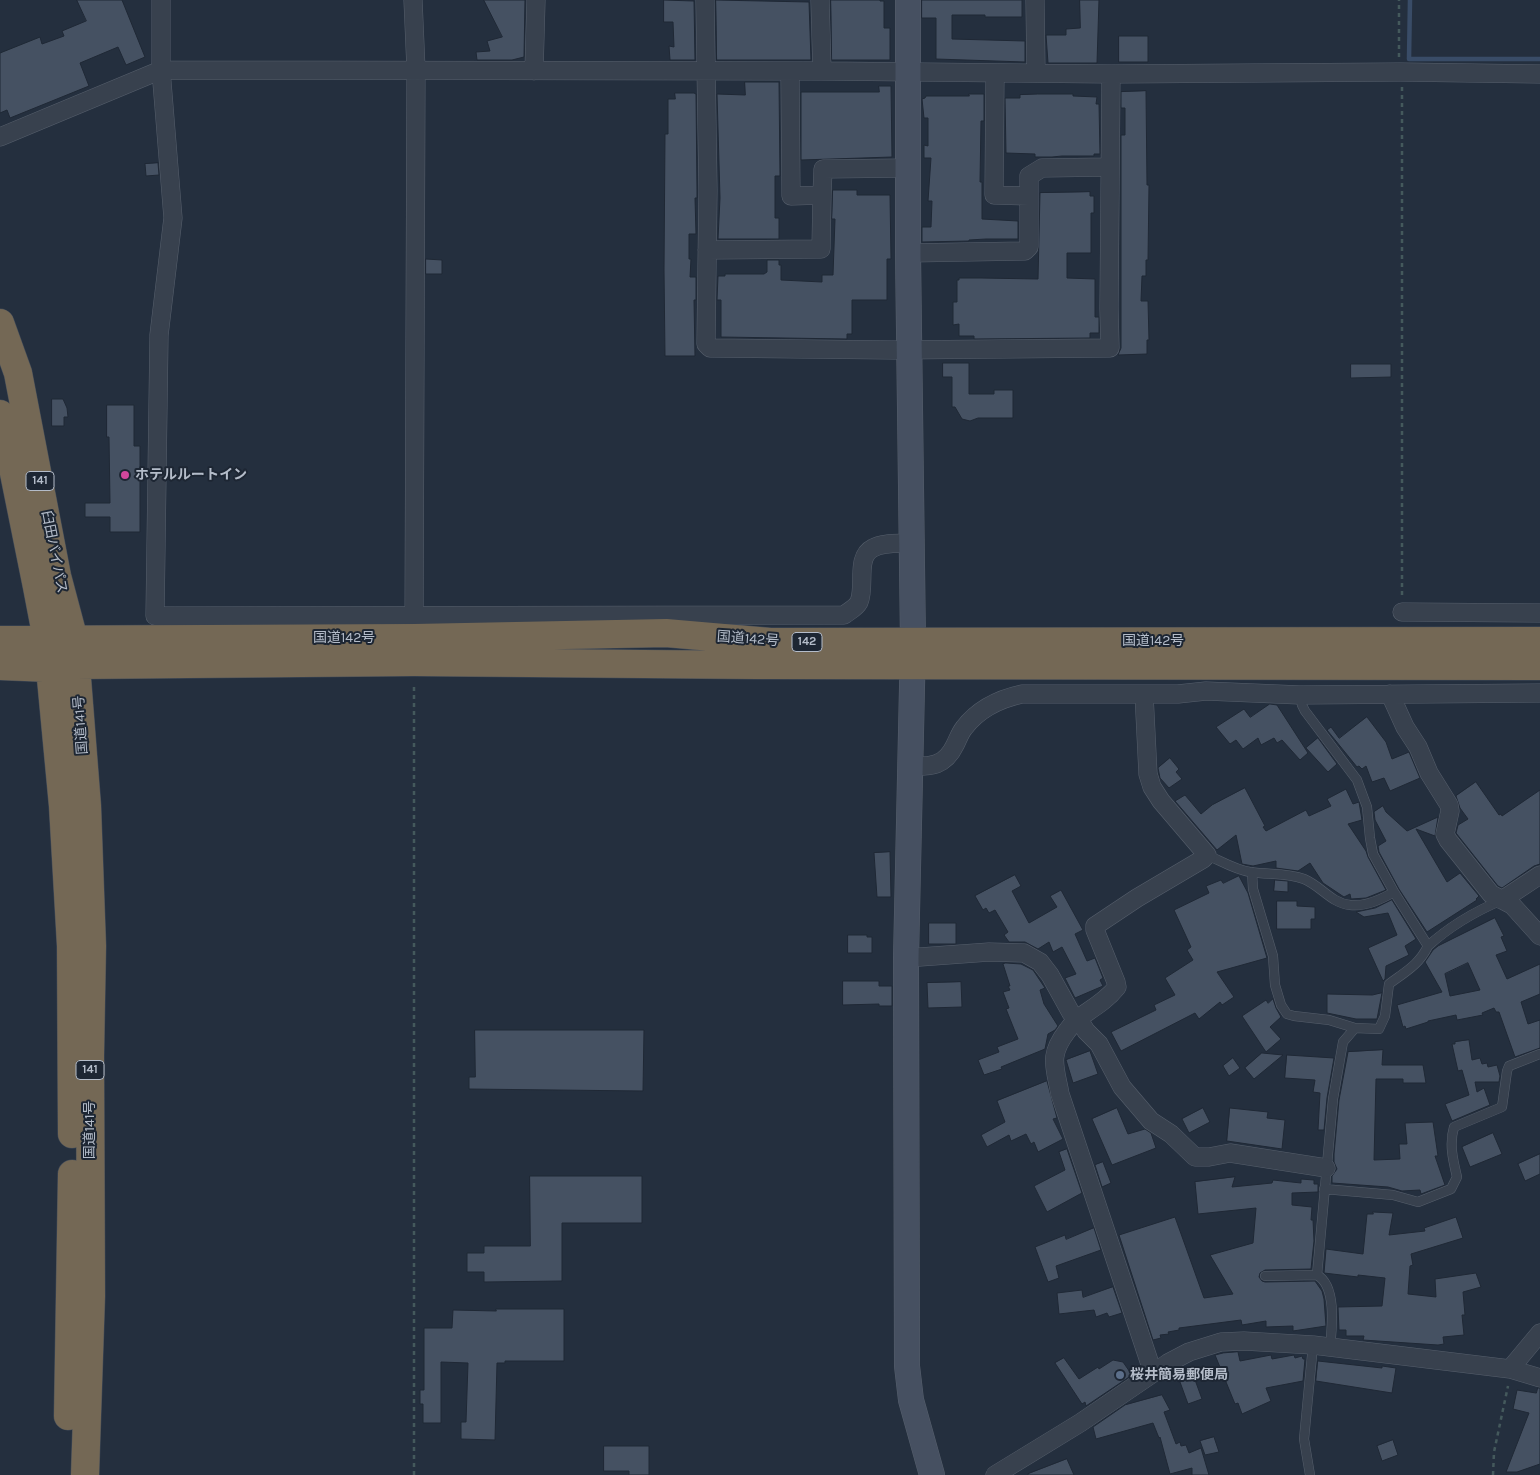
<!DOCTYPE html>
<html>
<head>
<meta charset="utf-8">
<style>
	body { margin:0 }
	canvas { display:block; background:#242f3e }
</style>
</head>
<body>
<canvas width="1540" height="1475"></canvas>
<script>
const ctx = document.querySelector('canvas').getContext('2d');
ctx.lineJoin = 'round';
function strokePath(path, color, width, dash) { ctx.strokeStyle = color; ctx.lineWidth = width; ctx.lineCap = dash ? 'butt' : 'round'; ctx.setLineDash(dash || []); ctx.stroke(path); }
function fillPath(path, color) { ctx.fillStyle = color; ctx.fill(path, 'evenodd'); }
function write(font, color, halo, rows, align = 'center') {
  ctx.font = font + ' Karla,"Noto Sans JP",sans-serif'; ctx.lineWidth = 4; ctx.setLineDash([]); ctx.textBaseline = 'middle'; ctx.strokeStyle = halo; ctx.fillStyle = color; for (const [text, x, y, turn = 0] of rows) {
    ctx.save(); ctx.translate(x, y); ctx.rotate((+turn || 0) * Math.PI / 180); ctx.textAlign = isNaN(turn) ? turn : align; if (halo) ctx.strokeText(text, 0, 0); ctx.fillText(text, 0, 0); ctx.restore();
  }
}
strokePath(new Path2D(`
	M1410,0L1409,59H1540`), '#394c67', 4.5);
const building = new Path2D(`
	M77,0H122L145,57L126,65L118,47L80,63L89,86L10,118L7,110L0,113V53L40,37L42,44L64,36L62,31L86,21Z
	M484,0H525L524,57L512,60H477L476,52L490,51L487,41L502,37Z
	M664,0L694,1L695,60H670L669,46L674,47L673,22H664Z
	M716,0L809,2L811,60H717Z
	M831,0H880V1H884V28H890V60H832Z
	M922,0H1022V17H985V15H952V39L1025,41V62L936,59V18H922Z
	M1080,0H1099L1097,63H1048L1046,35H1066V29L1080,28Z
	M1119,36H1148V62H1119Z
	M745,82H779L780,176H775V218H779V239H718L720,198L717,94L745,95Z
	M879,86H891L892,157L801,160V92H879Z
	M1146,91L1147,185H1149L1148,260H1146V276H1142L1141,301H1148L1149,340H1147V354L1118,355L1121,348V135H1125V108H1121V92Z
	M675,93H694L696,94L697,190V198H695L696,234H689V259H691L690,277H696V300H694L695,356H665L664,270L665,134H668V99H675Z
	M969,94H984V121H981L980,182H982V219L1018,221V239H986L969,240V241L922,242V227H931L932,201H928L931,158H924V145L928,146V118H924L922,99L925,98L926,96H969Z
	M1038,94H1073V96L1097,97L1096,104H1099L1100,154H1094V156H1062L1052,157H1035V154L1006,153L1005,98H1020V95Z
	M158,163L159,175L146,176L145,164Z
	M833,190H857V195H890L891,259H887V300H852V334H847V339L721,337V300H717L718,276H725V274H764L767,272V260H779V265H781V280L822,282V275H833L835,219H832Z
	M1090,192V196H1094V213H1091V253H1067V278L1095,279V317H1099V333H1090V338L974,339V336H959V324L953,325V302H957V280H959V278H981L1038,279L1040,193Z
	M426,259L442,260V274H426Z
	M943,363H969V394H994V390H1013V418H978L970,421L962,419L955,407H952V377H943Z
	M1351,364H1391V377L1351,378Z
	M52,399H63L67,408L68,417H64V426H52Z
	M107,405H134V446H140V532H110V517H85V503H110L109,437H107Z
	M1270,704L1277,705L1308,753L1300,760L1282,740L1277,743L1274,738L1261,745L1258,738L1243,749L1236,740L1230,744L1216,727L1244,709L1250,717Z
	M1367,717L1386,742L1392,759L1409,752L1420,778L1390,791L1384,778L1372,782L1366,766L1362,769L1359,766L1357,767L1327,730L1331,727L1339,738Z
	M1318,738L1337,764L1328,772L1306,748Z
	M1170,758L1179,769L1176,772L1182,779L1169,788L1160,778L1158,768Z
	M1476,782L1499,815L1501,814L1502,816L1540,790V864L1534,866L1502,888L1498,886L1456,833L1458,825L1468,819L1460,808L1456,796Z
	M1245,788L1265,826L1263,827L1266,831L1306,810L1309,816L1331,806L1327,799L1346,789L1353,804L1359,802L1362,820L1348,824L1366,851L1368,857L1386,890L1366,898L1351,899L1350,894L1344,897L1323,883L1310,863L1298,871L1276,868V861L1253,866L1242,864L1236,835L1217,850L1175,801L1185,795L1201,814L1212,805Z
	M1383,806L1386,812L1407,831L1438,817L1435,836L1416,829L1447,882L1460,873L1479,896L1476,899L1477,900L1427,932L1399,889L1379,852L1378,846L1386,841L1375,820L1374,812Z
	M890,852L891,897H877L874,853Z
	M1015,875L1021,886L1012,891L1029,923L1057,907L1050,896L1061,890L1083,930L1075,934L1087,961L1095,958L1103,978L1100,980L1103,986L1075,998L1065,978L1076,974L1062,947L1053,952L1049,942L1038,949L1025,942H1009L1004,935L1008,932L995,910L989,913L986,908L983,910L975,896Z
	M1239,876L1248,893L1267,958L1217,972L1234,997L1222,1005L1220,1002L1199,1019L1195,1013L1121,1051L1111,1032L1156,1010L1154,1005L1175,995L1165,978L1193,960L1187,950L1191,947L1174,910L1209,893L1206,886L1221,880L1223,883Z
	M1275,880L1288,881V892L1274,891Z
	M1392,900L1416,939L1405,946L1409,955L1386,966L1385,979L1383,981L1368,948L1397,935L1388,913L1364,917L1356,912L1375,908Z
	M1277,901H1297V906L1315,907V919H1311V929H1277Z
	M1495,918L1504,936L1501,937L1507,951L1496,955L1507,979L1540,964V994L1521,1002L1528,1024L1540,1020V1048L1515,1057L1499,1012H1496L1494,1008L1482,1013L1483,1015L1457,1020L1456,1015L1428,1021V1022L1406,1029L1405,1026L1403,1027L1397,1005L1442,992L1425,962L1433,950L1438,946ZM1468,963L1480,990L1450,996L1445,974Z
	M929,923H956V944H929Z
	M848,935H867V937H872V953H848Z
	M1006,963L1021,964L1033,970L1045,988L1040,990L1044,1004L1058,1026L1055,1030L1048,1034L1045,1049L1001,1067L1002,1069L984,1075L978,1060L999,1052L997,1047L1018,1039L1006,1009L1009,1008L1003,992L1010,990L1008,986H1010L1003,964Z
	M843,981H879V986H892V1006H879V1004L843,1005Z
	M961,982L962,1007L928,1008L927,983Z
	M1382,993L1377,1019H1356L1327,1013V994L1372,995Z
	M1273,999L1276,1008L1281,1017L1270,1027L1281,1039L1266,1052L1242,1016L1266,1000L1268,1003Z
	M475,1030H644L643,1091L469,1089V1077H475Z
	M1469,1040L1472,1060L1480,1058L1482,1064L1487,1063L1488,1067L1497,1065L1500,1076L1499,1082H1475L1477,1092L1484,1088L1490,1105L1452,1121L1445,1104L1469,1095L1462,1070L1458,1071L1452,1044H1455V1042Z
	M1383,1050L1382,1065H1423L1426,1083H1403V1079H1376L1374,1160L1400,1159L1399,1144H1407L1405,1123L1433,1122L1438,1156H1435L1445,1185L1421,1194L1420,1190L1402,1191L1388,1187L1332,1183V1176L1337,1169L1334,1162V1154L1339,1100L1348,1052Z
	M1090,1051L1098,1074L1073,1083L1066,1060Z
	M1262,1053L1283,1055L1254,1079L1245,1068Z
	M1287,1055L1334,1058L1327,1098L1324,1130H1318L1320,1093L1313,1092L1315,1080L1285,1078Z
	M1233,1058L1240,1068L1229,1076L1223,1066Z
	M1047,1081L1057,1118L1053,1119L1063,1139L1038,1152L1034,1142L1031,1144L1026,1134L1011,1141L1009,1135L987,1147L981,1135L1005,1122L997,1101Z
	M1117,1108L1128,1134L1145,1129L1151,1133L1156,1148L1112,1165L1092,1119Z
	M1203,1108L1210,1122L1189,1133L1182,1119Z
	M1230,1108L1268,1112L1267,1118L1285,1120L1282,1149L1227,1141Z
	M1493,1133L1502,1154L1470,1167L1462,1147Z
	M1067,1149L1082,1193L1047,1212L1034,1186L1065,1170L1059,1152Z
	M1540,1154V1174L1525,1181L1518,1164Z
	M1103,1162L1111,1183L1102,1187L1095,1165Z
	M530,1176H642V1223H562V1281L484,1282V1272H467V1253H484V1246H530Z
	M1235,1177L1232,1187L1272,1183L1273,1180L1301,1183V1179L1314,1180V1184H1318V1192L1292,1193V1205L1312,1207L1311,1220H1313L1314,1241L1311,1269L1265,1270L1260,1273L1259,1277L1262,1281L1265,1282L1315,1281L1322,1291L1324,1299L1326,1326L1293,1331V1326L1266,1327V1321L1242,1325L1241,1320L1179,1328V1330L1168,1332L1169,1334L1160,1335L1161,1338L1153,1340L1119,1235L1175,1217L1204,1298L1233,1294L1210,1255L1253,1243L1256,1208L1198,1214L1195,1182Z
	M1373,1212L1393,1213L1389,1235L1425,1231L1424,1228L1456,1217L1463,1238L1411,1254L1413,1265L1410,1266L1408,1294L1436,1297L1435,1279L1476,1273L1481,1287L1463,1292L1465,1315H1462L1464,1335L1443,1337L1444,1344L1438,1345L1363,1340L1364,1336H1346V1330H1339L1338,1307L1382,1306L1385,1278L1358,1275V1277L1324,1273L1326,1249L1363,1254L1367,1214H1373Z
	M1094,1228L1101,1250L1056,1266L1059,1278L1048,1282L1035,1247L1065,1235L1066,1239Z
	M1113,1287L1122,1313L1109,1317L1107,1313L1096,1317L1094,1310L1059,1314L1057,1293L1082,1290L1083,1297Z
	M496,1309H564V1361H505V1363H497L495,1440L461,1439V1422H466L468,1363L441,1362V1423H423V1404H420V1390H424V1328H452L453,1310L496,1311Z
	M1238,1352L1240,1361L1271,1355L1272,1359L1294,1355L1295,1358L1302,1356L1303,1359H1305L1303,1381L1266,1388L1271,1401L1242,1414L1238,1403L1235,1404L1215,1355L1223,1353Z
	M1064,1358L1079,1379L1098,1367L1099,1369L1113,1360L1123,1362L1132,1375L1086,1406L1085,1402L1082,1404L1055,1363Z
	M1318,1361L1382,1368V1366L1396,1368L1392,1393L1316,1381Z
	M1194,1377L1202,1399L1188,1404L1180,1382Z
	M1538,1388H1540V1464L1517,1472H1506L1529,1413L1513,1409L1517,1390L1536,1393Z
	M1162,1395L1170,1410L1164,1412L1176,1444L1180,1442L1181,1446L1186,1445L1189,1453L1201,1448L1209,1475H1192V1468L1170,1474L1160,1437L1159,1438L1153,1423L1096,1439L1093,1427L1125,1405Z
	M1214,1437L1219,1452L1205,1455L1200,1441Z
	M1393,1440L1398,1455L1382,1461L1377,1446Z
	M604,1446H649V1475H629V1471H604Z
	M1067,1459L1074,1475H1028V1474Z`);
fillPath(building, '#455162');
strokePath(building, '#1f2835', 1);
const lane = new Path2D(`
	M1300,695L1302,705L1305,711L1357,780L1367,807L1370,838L1373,854L1394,892
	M1207,855C1221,861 1236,870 1250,872C1269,875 1286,872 1304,879C1321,886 1331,903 1350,905C1365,907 1382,899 1394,892L1428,946C1449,927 1476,911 1502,900
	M1252,872L1253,889L1273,956L1275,985L1281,1005L1287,1014L1294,1016L1329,1020L1355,1028L1343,1042L1333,1099L1317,1275C1337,1286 1332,1328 1330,1348
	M1355,1028L1379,1029L1385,1016L1389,984C1405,972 1419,965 1428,946
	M1324,1189L1393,1195L1418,1202L1451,1189L1457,1177C1453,1160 1449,1144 1454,1127L1502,1107L1507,1071L1509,1066L1540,1054
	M1265,1276L1317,1275
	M1310,1475L1304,1439L1313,1345`);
const street = new Path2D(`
	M161,0V70L173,218L159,335L155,616L844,615C849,611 856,608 859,602C866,586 855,557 873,548C884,542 899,544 912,543
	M413,0L416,69L414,627
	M705,0L708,190L706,344L710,348L894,350L1110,348L1109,308L1111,74
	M820,0L822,71
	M1035,0L1036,72
	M534,71L536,0
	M995,73L994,195L1029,196
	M0,137L161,70L822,71L1111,74L1400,72L1540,74
	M822,195L823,169L907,168
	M707,250L821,249L822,195L791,196L790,71
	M908,253L1025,251L1029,247V176L1042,168L1110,167
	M1402,612L1540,613
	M1144,694H1178L1206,691L1300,695L1540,693
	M1390,694L1405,727L1418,747L1429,773L1449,805L1450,811L1445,834L1448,840L1491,894L1512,905L1540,936
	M910,766C931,767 945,766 955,745C958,739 960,733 964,728C979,708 999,699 1022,694H1144L1148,774L1152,787L1161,801L1207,855L1203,859L1137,898L1095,926V930L1116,982L1117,987C1107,1000 1093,1008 1080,1017C1075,1020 1071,1026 1067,1031C1048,1056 1055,1066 1060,1094L1153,1373
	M1502,900L1540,875
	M906,958L989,952L1024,953L1040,962L1050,975L1071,1013L1081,1023L1086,1031L1099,1044L1122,1087L1151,1121L1171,1134L1195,1157H1209L1230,1153L1326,1168
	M1510,1369L1540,1333
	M995,1475L1080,1423L1168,1363L1189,1352L1221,1342L1244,1341L1313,1345L1510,1369L1540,1378`);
const secondary = new Path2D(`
	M908,0V253L913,642L906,958L907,1366L911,1400L932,1475`);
const highway = new Path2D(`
	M0,323L18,373L57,576L74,640L87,806L92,946L90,1055L91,1296L85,1475
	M0,414L14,473L37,587L47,639L50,668L63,806L71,946L72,1134
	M0,640L414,638L666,633L770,642L1540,641
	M0,666L50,668L76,665L414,662L757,665L1540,666
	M68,1416L72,1174`);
strokePath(lane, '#565f6c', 10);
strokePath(street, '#565f6c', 19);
strokePath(secondary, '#565f6c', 26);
strokePath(highway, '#434c59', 29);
strokePath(new Path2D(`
	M1399,57V0
	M1402,87V597
	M414,1475V684
	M1493,1475L1494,1452L1508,1386`), '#44595c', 2.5, [4, 4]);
strokePath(lane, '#38414e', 9);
strokePath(street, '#38414e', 18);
strokePath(secondary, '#465061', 25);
strokePath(highway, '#746855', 28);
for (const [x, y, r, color] of [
	[125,475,5,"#d1479c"],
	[1120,1375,5,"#5c6f8a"]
]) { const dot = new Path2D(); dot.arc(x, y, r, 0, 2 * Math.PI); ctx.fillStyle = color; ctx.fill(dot); strokePath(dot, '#1d2633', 2); }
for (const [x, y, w] of [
	[40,481,28],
	[807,642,30],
	[90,1070,28]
]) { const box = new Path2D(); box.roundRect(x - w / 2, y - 9.5, w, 19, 4); ctx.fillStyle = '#1d2633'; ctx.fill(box); strokePath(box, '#b4bcc9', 1); }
write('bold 12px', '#b4bcc9', null, [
	["141",40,481],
	["142",807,642],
	["141",90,1070]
]);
write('bold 14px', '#b4bcc9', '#1d2633', [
	["ホテルルートイン",135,475],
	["桜井簡易郵便局",1130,1375]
], 'left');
write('14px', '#b4bcc9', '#1d2633', [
	["臼田バイパス",54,552,79],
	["国道142号",344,638],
	["国道142号",748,639,4],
	["国道142号",1153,641],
	["国道141号",81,725,-94],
	["国道141号",90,1130,-90]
]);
</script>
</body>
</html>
